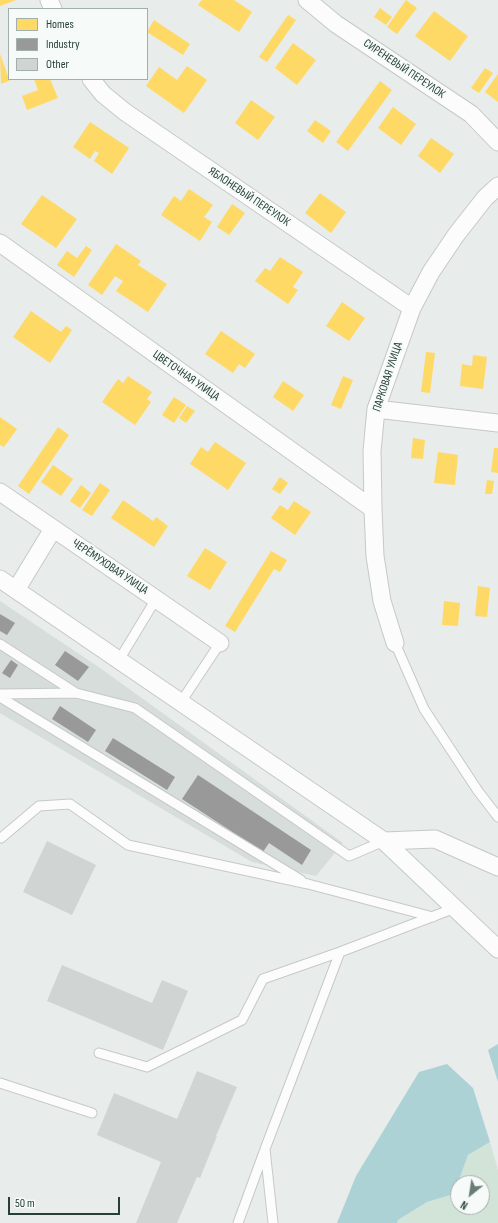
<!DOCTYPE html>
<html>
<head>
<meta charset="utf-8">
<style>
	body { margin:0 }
	#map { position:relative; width:498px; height:1223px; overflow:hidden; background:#e8ecea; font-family:"Sofia Sans Condensed",sans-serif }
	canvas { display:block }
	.legend { position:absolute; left:8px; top:8px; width:140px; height:72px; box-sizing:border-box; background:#f6faf8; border:1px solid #a3afab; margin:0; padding:5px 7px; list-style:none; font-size:12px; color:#263f37 }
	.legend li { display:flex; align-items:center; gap:8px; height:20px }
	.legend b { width:20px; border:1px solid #a3afab }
	.north { position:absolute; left:450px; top:1175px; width:40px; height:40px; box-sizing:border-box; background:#f6faf8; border:1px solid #a3afab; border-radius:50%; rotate:210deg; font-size:11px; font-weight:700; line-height:16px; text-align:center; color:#263f37 }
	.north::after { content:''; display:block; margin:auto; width:14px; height:18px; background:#6a7c76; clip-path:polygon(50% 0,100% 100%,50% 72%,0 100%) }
	.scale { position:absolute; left:8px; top:1197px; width:112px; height:18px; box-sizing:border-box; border:2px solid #263f37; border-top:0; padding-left:5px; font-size:12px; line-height:14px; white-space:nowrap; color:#263f37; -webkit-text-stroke:3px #f6faf8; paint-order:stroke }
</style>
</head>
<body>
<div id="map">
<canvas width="498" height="1223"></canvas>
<ul class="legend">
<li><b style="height:11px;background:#ffd966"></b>Homes</li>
<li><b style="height:11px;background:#999"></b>Industry</li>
<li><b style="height:11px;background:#d0d5d3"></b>Other</li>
</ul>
<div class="north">N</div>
<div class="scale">50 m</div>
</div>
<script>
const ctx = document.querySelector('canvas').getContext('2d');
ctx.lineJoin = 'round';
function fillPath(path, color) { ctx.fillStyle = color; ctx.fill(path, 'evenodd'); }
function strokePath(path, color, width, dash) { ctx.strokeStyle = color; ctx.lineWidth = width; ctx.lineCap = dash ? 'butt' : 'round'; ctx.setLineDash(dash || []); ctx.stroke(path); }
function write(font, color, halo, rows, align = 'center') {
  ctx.font = font + ' "Sofia Sans Condensed",sans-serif'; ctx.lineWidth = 4; ctx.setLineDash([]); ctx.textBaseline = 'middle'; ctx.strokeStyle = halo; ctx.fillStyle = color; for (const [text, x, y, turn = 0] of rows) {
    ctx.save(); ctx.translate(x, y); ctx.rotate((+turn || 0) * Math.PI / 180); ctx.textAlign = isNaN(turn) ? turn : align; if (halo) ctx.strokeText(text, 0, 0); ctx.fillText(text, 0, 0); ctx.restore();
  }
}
fillPath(new Path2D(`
	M0,601L100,668L343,843L316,876L252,862L0,713Z`), '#d6ddda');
fillPath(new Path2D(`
	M490,1142L498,1170V1223H397L398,1220L427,1202L454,1194L458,1183V1207H482V1183H458L468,1155Z`), '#d2e4d7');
fillPath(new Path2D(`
	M498,1044V1082L488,1050Z
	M447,1064L473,1088L490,1142L468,1155L454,1194L427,1202L398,1220L397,1223H337L356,1176L419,1072Z`), '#acd2d6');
fillPath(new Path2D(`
	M0,0H16L0,6Z
	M202,0H234L252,12L239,32L198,5Z
	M406,0L417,8L397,34L387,27Z
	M380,8L392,17L386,25L374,17Z
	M434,11L468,36L450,61L415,36Z
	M288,15L296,20L267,62L259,57Z
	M154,20L190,44L183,55L147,32Z
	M293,43L316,60L297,85L275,68Z
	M0,54L9,79H13L1,84Z
	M187,66L207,80L184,113L146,86L159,67L177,80Z
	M485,68L493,73L479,93L471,88Z
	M498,74V102L485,92Z
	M34,79H50L58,98L27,110L22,96L38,90Z
	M380,81L392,90L348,151L336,142Z
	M251,100L275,117L258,140L235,123Z
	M393,107L416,124L401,145L378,128Z
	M315,120L331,131L323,143L307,131Z
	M90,122L129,148L112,174L94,161L99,153L95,151L90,159L73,147Z
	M431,138L454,154L440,173L418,156Z
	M189,189L213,205L204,217L212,222L200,241L161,215L174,196L181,201Z
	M320,193L346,212L331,233L305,213Z
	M42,195L77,219L56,248L21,224Z
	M232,204L245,213L229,235L217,227Z
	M116,244L141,261L138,265L167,284L148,312L116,291L123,281L115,276L102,295L88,285Z
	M86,246L92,250L74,277L57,265L67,251L77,258Z
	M280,257L303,272L293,287L298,290L288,304L255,281L265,268L270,271Z
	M342,302L365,318L349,341L326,326Z
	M31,311L61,332L66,326L72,330L50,363L13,337Z
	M221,331L255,354L245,368L239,364L233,373L205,354Z
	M426,352L435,353L430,393L421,392Z
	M473,355L487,357L483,389L460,386L462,364L472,366Z
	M128,376L152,392L147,399L151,402L135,425L102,402L118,379L123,383Z
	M343,376L353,380L341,409L331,405Z
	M283,381L304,395L293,411L273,397Z
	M174,397L186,405L174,423L162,415Z
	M187,406L195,411L186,423L179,418Z
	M0,417L17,429L4,447L0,445Z
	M58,427L69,435L29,494L18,486Z
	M413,438L425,440L423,459L411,458Z
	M215,442L246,463L228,490L190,464L201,447L208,452Z
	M494,448H498V473L491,472Z
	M438,452L458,455L455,485L434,483Z
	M53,465L73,479L61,496L41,482Z
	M280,477L288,483L280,494L272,489Z
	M487,480L494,481L492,494H485Z
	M100,483L110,490L92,516L82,510Z
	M81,485L91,493L80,508L70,501Z
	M123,500L153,521L156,517L168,526L154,547L111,518Z
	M294,501L311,512L295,535L271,518L280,505L288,510Z
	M205,548L227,562L210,590L187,576Z
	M271,551L287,560L280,572L274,569L235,632L225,626Z
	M478,586L490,588L487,617L475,616Z
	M444,601L460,603L458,626L442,625Z`), '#ffd966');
fillPath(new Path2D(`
	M0,614L15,623L7,635L0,631Z
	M65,651L89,667L78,681L55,665Z
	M11,660L18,665L10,678L2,673Z
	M60,706L96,730L88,742L52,719Z
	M113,738L175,777L167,790L105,751Z
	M198,775L311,850L302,865L269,843L263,852L182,799Z`), '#999');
fillPath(new Path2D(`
	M47,841L96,865L72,915L23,892Z
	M62,965L152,1003L162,980L188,991L163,1050L47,1001Z
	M197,1071L237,1087L216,1136H217L200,1178L197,1177L177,1223H136L161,1162L97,1135L114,1093L177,1119Z`), '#d0d5d3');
const lane = new Path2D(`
	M395,643L424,709L478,791L498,817
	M0,644L76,693
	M119,660L156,599
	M0,694L76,693L135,708L349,856L384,841
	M0,697L301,880
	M181,702L220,643
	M1,838L39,806L70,804L128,845L308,884L433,917
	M99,1053L147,1067L242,1020L263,979L340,952L455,908
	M0,1083L92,1113
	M238,1223L264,1152
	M273,1223L265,1149L340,952`);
const street = new Path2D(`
	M49,0L53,9
	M307,0L336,24L471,114L498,142
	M91,79L103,94L125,112L412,308
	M0,243L373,509
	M376,409L498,423
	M0,492L220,643
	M0,579L384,841L498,949
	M16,590L53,529
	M395,643L382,601L375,556L373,509L372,451L376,409L412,308L431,272L456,235L485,198L498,186
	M384,841L435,839L498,867`);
strokePath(lane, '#c5c9c7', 11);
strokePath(street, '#c5c9c7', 19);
strokePath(lane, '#fcfcfc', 9);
strokePath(street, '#fcfcfc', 17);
write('12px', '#263f37', '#f6faf8', [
	["СИРЕНЕВЫЙ ПЕРЕУЛОК",404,69,34],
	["ЯБЛОНЕВЫЙ ПЕРЕУЛОК",249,197,34],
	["ЦВЕТОЧНАЯ УЛИЦА",186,376,35],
	["ПАРКОВАЯ УЛИЦА",388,377,-72],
	["ЧЕРЁМУХОВАЯ УЛИЦА",110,567,34]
]);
</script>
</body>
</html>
